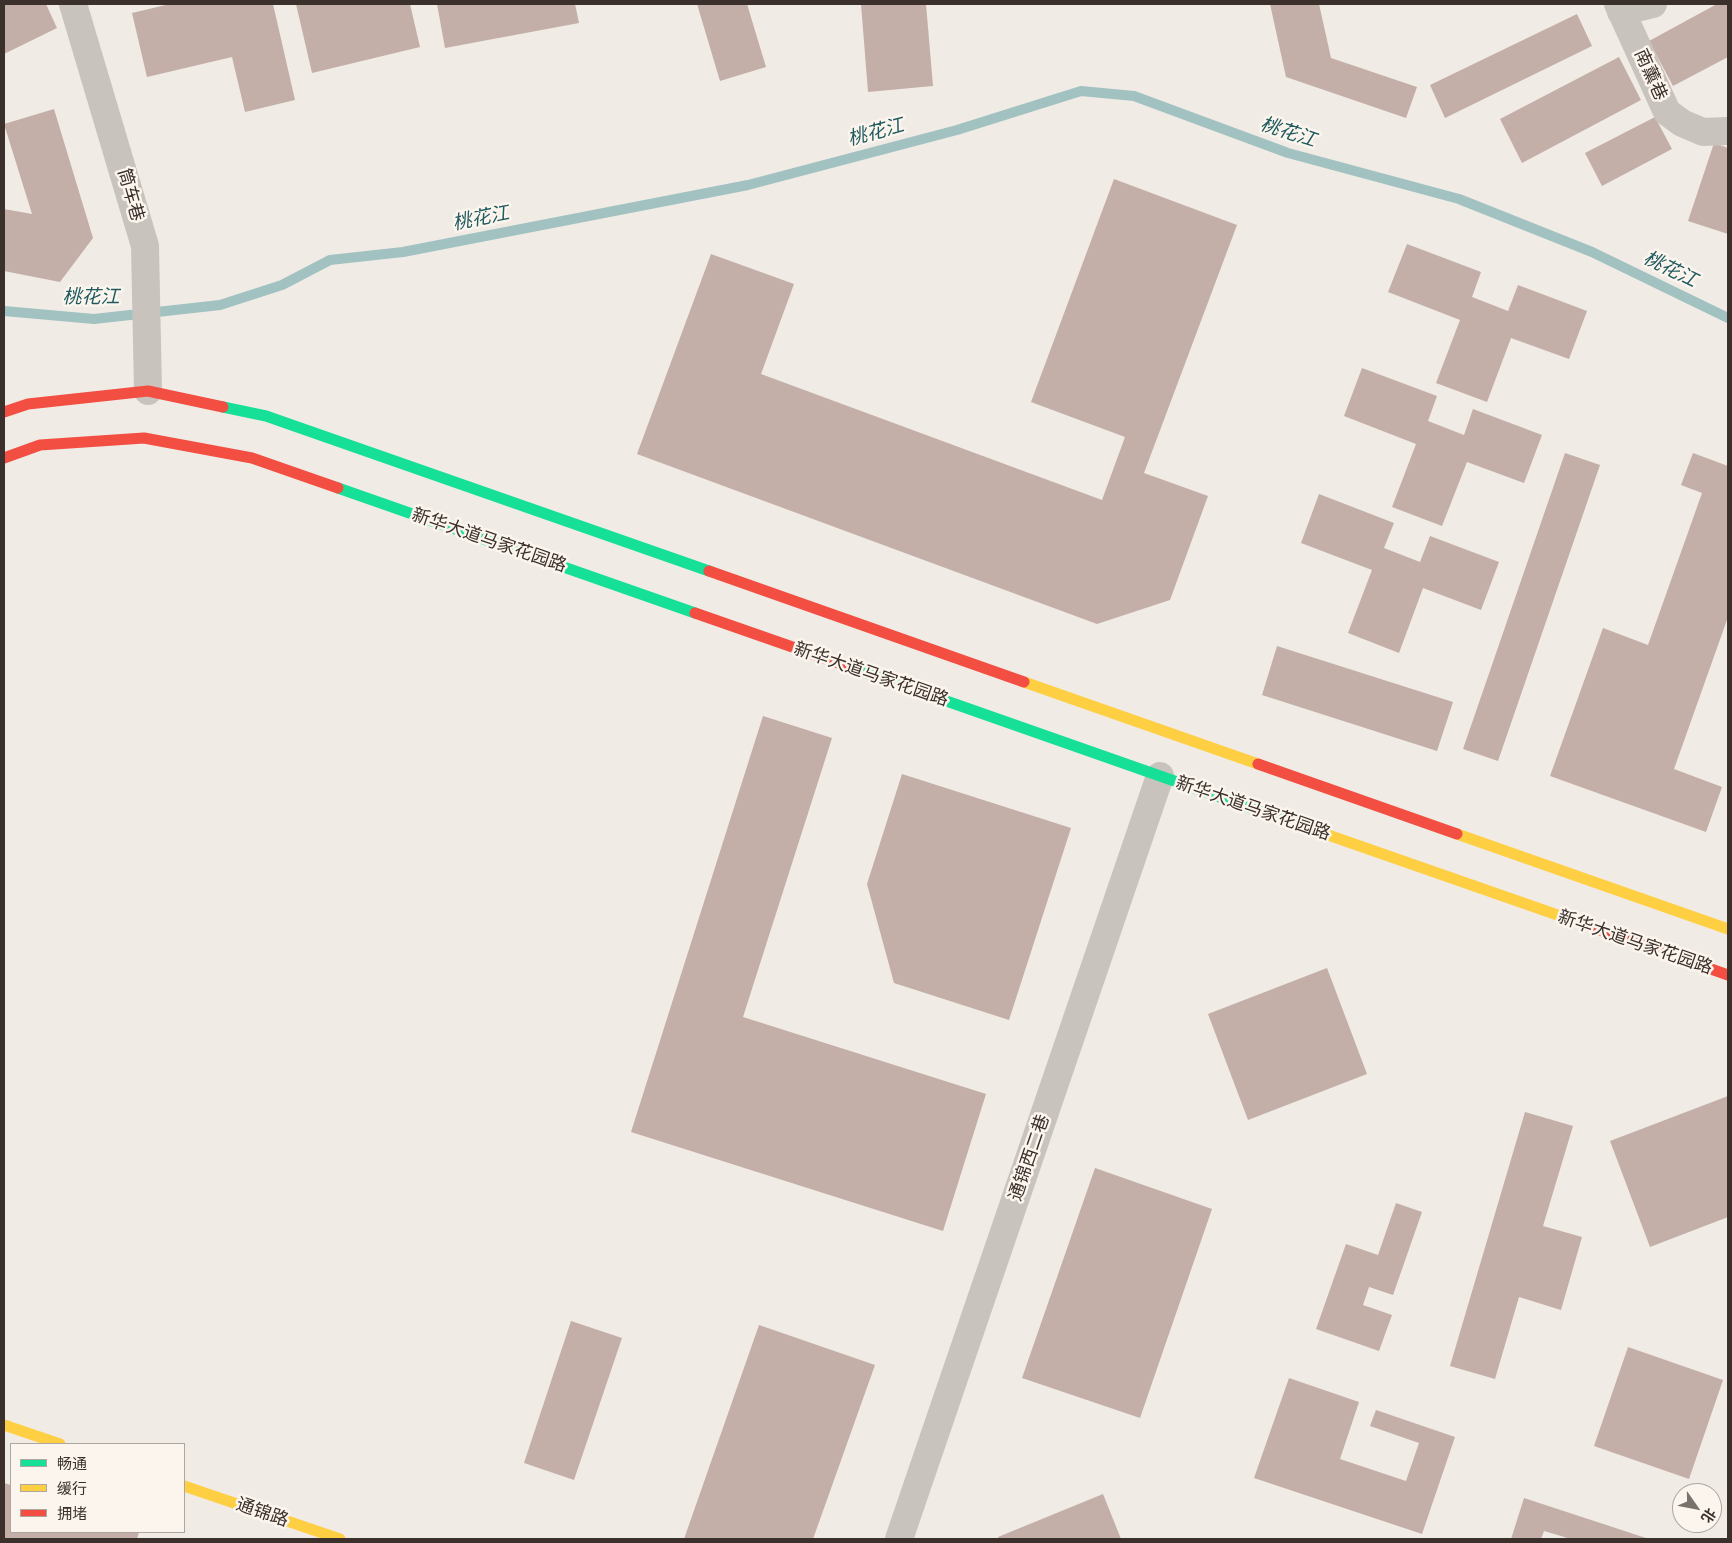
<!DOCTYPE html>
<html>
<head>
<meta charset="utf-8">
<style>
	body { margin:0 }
	#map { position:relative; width:1732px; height:1543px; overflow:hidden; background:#f0ebe5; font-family:"Archivo Narrow","Noto Sans SC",sans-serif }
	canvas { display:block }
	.frame { position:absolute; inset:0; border:5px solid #3b302b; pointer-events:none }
	.legend { position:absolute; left:10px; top:1443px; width:175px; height:90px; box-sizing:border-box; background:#fbf5ee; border:1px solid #aea6a0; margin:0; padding:6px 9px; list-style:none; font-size:15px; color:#3b302b }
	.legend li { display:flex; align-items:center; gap:10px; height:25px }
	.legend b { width:25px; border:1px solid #aea6a0 }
	.north { position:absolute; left:1672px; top:1483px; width:50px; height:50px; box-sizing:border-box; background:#fbf5ee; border:1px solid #aea6a0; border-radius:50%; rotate:123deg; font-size:14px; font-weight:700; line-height:20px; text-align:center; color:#3b302b }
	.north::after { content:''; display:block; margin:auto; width:18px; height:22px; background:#7a716c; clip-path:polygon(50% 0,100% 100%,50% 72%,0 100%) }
</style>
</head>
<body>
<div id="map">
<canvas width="1732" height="1543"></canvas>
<div class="frame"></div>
<ul class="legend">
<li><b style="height:6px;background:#16e098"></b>畅通</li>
<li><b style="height:6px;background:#ffcf43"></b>缓行</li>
<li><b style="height:6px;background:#f24e42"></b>拥堵</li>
</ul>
<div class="north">北</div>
</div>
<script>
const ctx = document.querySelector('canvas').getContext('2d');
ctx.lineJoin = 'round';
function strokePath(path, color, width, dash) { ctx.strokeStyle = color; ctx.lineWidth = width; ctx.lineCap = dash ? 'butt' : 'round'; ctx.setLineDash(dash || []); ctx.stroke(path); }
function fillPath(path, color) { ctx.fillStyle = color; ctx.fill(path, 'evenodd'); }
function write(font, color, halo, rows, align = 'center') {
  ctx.font = font + ' "Archivo Narrow","Noto Sans SC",sans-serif'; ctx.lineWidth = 5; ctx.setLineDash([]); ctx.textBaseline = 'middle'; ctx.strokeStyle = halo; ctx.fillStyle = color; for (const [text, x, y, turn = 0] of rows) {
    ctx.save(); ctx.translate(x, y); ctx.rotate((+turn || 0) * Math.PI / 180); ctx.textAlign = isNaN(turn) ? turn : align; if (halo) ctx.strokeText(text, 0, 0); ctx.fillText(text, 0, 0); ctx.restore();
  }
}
strokePath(new Path2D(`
	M4,311L94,319L220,305L282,285L330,260L403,252L748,185L957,130L1081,91L1134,96L1288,153L1459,199L1592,252L1728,318`), '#a1c2c1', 10);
fillPath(new Path2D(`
	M4,4H46L57,28L4,54Z
	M170,4H273L295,100L245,112L232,57L147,77L132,13Z
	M296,4H410L420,47L312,73Z
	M437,4H575L579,23L445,48Z
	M697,4H747L766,67L720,81Z
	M861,4H926L933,86L868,92Z
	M1270,4H1319L1331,58L1417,87L1406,118L1286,77Z
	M1717,4H1728V57L1673,86L1649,41Z
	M1577,14L1592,46L1445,118L1430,85Z
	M1619,57L1641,100L1522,163L1500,119Z
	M54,109L93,238L60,282L4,271V209L32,214L4,124Z
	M1655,117L1672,149L1602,186L1585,153Z
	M1714,143L1728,148V234L1688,221Z
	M1114,179L1237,225L1144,473L1208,496L1170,600L1097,624L637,454L711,254L794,284L761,374L1102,500L1125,437L1031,402Z
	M1407,244L1481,272L1472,297L1508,311L1518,285L1587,311L1569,359L1511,338L1487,402L1436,383L1460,320L1388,292Z
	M1362,368L1437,396L1428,421L1464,435L1473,409L1542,435L1524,483L1467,462L1442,526L1392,507L1416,444L1344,416Z
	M1565,453L1600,465L1498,761L1463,749Z
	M1693,453L1728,466V617L1674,769L1722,787L1706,832L1550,776L1603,628L1648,645L1702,493L1681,485Z
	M1319,494L1394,523L1384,548L1420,562L1430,536L1499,562L1481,610L1423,588L1399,653L1348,633L1372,570L1301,543Z
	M1277,646L1453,702L1437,751L1262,695Z
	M763,716L832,738L743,1017L986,1094L943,1231L631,1132Z
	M902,774L1071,828L1009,1020L894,983L867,884Z
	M1327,968L1367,1074L1248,1120L1208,1014Z
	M1728,1096V1217L1650,1247L1610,1141Z
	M1525,1112L1573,1126L1543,1226L1582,1237L1561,1310L1519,1297L1495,1379L1450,1366Z
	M1095,1168L1212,1209L1140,1418L1022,1378Z
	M1396,1203L1422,1212L1393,1295L1369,1287L1363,1305L1392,1315L1379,1351L1316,1329L1346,1244L1378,1255Z
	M571,1321L622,1338L574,1480L524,1463Z
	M759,1325L875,1365L813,1539H684Z
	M1628,1347L1723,1380L1689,1479L1594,1446Z
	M1289,1378L1359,1402L1340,1459L1406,1481L1419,1443L1370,1426L1376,1410L1455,1437L1422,1534L1254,1478Z
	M4,1483L11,1485V1532H139L137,1539H4Z
	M1103,1494L1121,1539H999L998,1537Z
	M1524,1498L1649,1539H1571L1544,1531L1541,1539H1511Z`), '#c3afa7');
strokePath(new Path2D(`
	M73,4L145,246L148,391
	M1618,4L1667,112L1682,123L1703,132L1728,131
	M1621,12L1653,4
	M899,1539L1160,776`), '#c9c3be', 28);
strokePath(new Path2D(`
	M223,407L266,416L709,571
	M338,488L695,613
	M844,665L1311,829`), '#16e098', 11);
strokePath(new Path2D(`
	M1024,682L1258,764
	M1311,829L1589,926
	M1457,834L1728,929
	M4,1425L60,1444
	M184,1486L340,1539`), '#ffcf43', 11);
strokePath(new Path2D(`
	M4,412L28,404L148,391L223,407
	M4,458L40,445L144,438L252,458L338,488
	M709,571L1024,682
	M695,613L844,665
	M1258,764L1457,834
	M1589,926L1728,975`), '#f24e42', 11);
write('18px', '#3b302b', '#fbf5ee', [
	["南薰巷",1650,75,66],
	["筒车巷",130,195,74],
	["新华大道马家花园路",489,541,19],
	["新华大道马家花园路",871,675,19],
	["新华大道马家花园路",1253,809,19],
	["新华大道马家花园路",1635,943,19],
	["通锦西二巷",1030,1158,-71],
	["通锦路",262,1513,19]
]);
write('italic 19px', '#1f5a5e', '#fbf5ee', [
	["桃花江",876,133,-15],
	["桃花江",1288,133,18],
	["桃花江",481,219,-11],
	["桃花江",1670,270,26],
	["桃花江",91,298]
]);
</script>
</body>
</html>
